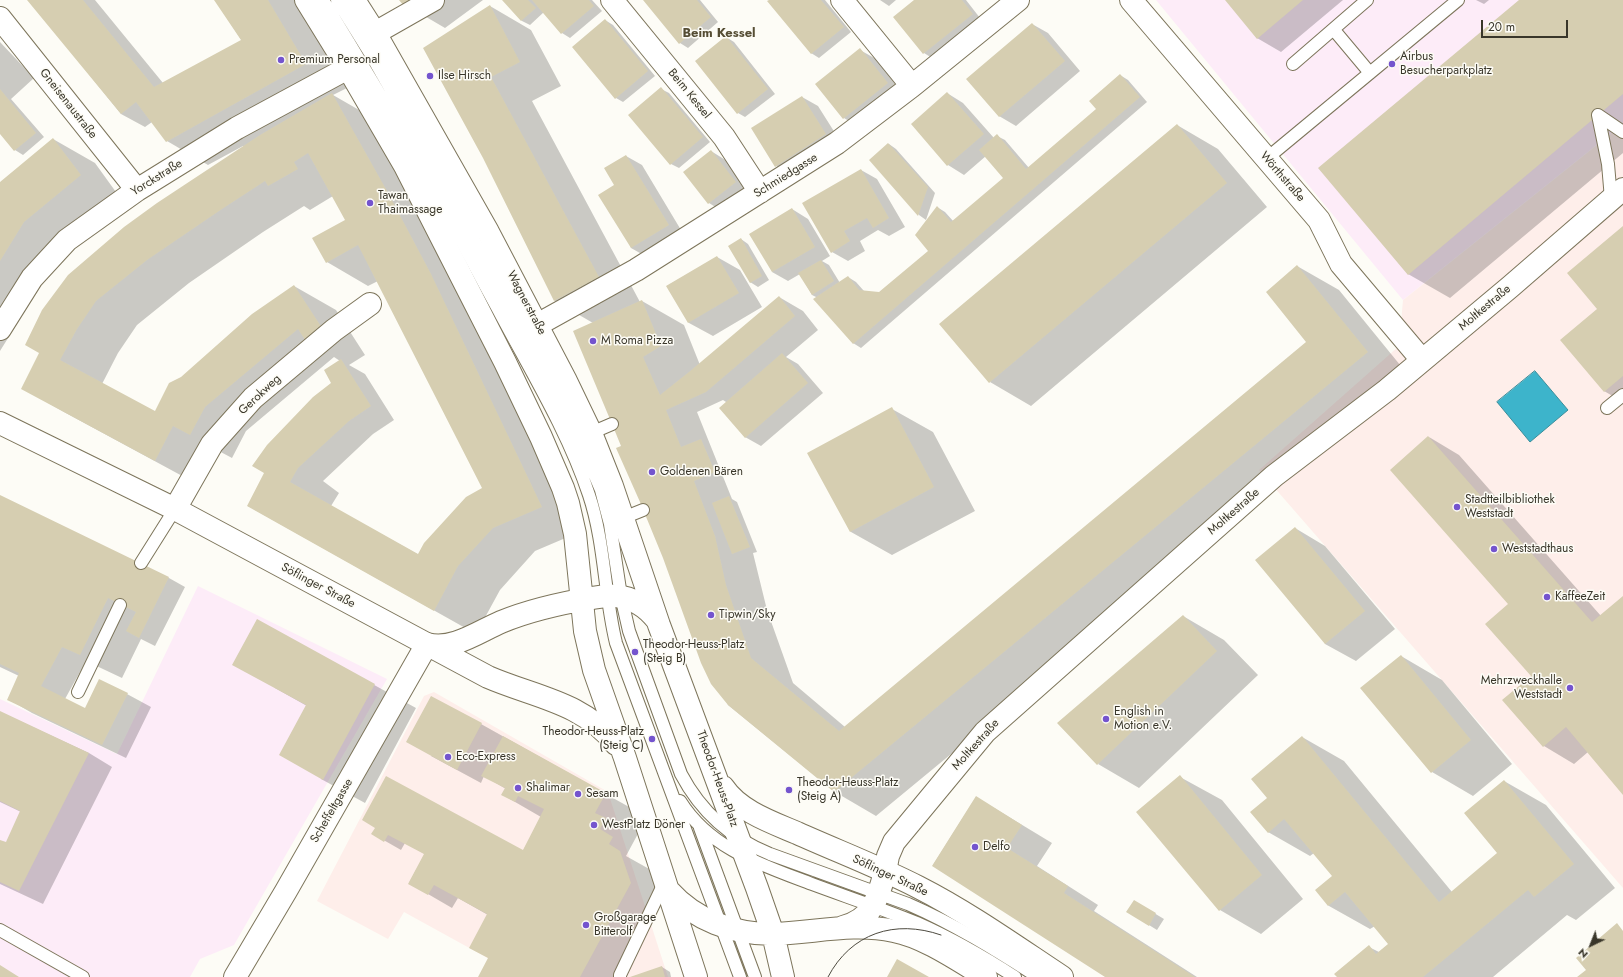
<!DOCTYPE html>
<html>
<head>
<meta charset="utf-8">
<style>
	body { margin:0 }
	#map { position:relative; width:1623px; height:977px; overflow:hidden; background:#fdfcf6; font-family:Jost,sans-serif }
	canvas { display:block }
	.north { position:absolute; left:1571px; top:925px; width:40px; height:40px; -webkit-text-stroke:3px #fdfcf6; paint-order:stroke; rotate:223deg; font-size:11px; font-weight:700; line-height:16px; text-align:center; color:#39362a }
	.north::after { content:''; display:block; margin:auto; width:14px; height:18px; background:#39362a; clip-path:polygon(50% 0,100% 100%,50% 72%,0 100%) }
	.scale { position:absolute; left:1481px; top:20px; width:87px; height:18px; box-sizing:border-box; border:2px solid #39362a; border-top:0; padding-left:5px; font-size:12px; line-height:14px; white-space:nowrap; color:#39362a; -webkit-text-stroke:3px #fdfcf6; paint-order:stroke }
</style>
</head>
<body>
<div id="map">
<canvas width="1623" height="977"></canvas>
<div class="north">N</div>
<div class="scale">20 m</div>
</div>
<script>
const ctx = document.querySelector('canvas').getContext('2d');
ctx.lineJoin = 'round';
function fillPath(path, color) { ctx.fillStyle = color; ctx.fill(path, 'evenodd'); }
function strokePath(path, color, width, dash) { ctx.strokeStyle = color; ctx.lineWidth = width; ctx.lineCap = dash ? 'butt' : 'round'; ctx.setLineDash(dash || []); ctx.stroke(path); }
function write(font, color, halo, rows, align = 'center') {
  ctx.font = font + ' Jost,sans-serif'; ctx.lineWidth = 3; ctx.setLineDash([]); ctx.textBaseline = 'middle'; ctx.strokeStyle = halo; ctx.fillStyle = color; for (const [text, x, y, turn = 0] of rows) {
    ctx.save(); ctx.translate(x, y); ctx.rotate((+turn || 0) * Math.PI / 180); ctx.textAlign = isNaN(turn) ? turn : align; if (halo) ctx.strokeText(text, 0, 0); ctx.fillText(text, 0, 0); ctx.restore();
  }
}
fillPath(new Path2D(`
	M1623,124V888L1259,470L1399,346L1403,300Z
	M434,692L608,792L668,977H522L404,912L388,939L317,901L424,696Z`), '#feeeea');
fillPath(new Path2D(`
	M1156,0H1623V124L1403,300Z
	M198,586L387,679L234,945L200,959L190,977H0V699L117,754Z`), '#fdecf8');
const water = new Path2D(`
	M1535,371L1568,410L1530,442L1497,402Z`);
fillPath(water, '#3db4cb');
strokePath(water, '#3c8e9b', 1);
fillPath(new Path2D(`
	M29,0H95L163,83L242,41L215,0H294L347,88L333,95L373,118L582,531L535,551L500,590L476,634L248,506L332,384L340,361L334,357L246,431L232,458L215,449L197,484L64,412L22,388L40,353L244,147L243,146L208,165L167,141L152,122L145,127L121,114ZM333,196L346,220L327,262L368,286L378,281L483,488L419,555L331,506L339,493L323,481L373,434L394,420L365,374L349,365L365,355L336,310L294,286L181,378L155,412L102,384L118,353L137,325L189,283L263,232L304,206L310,210Z
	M400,0H483L445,28L404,4Z
	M504,0H592L602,11L570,38L562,33L544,12L530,25L522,21Z
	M644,0H700L718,22L688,48L680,43Z
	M770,0H825L851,32L819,58L811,53Z
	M880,0H896L889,6Z
	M916,0H966L980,18L932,58L924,53L895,17Z
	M1228,0H1343L1281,52L1257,38Z
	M1476,0H1489L1484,4Z
	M1520,0H1623V153L1450,298L1408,274Z
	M490,6L531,30L561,86L532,101L640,302L642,301L684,325L700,365L779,297L803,311L818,330L786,357L798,364L823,393L761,446L745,437L726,402L723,400L697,412L732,499L737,502L757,552L753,553L767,610L793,683L845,727L1307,342L1297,266L1339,290L1409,376L876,816L835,792L728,705L622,447L593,323L555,301L484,158Z
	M605,20L613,25L655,76L623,102L616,98Z
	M1032,24L1048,33L1080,71L1016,126L999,116Z
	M726,37L734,42L775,94L745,117L738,113Z
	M0,42L34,78L11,99L44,137L23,155L15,150L0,132Z
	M860,50L876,59L903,93L860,128L844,118Z
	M1120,75L1128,80L1147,102L861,348L853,343L818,298L812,295L800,274L788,281L772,272L792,209L808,219L830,256L822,261L829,265L840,283L848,277L856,282L864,291L879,293L929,251L937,207L945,212L954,222L1005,178L986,156L964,175L948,165L912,124L947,93L963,103L994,138L997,136L1005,140L1029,168L1097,109Z
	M661,89L669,93L710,142L679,168L671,164Z
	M802,97L818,106L842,144L792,175L776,166Z
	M1177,125L1218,149L1267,207L1031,406L990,382Z
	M53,139L95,163L121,199L66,245L0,351V183Z
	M889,144L896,149L935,193L926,220L919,215L870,160Z
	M711,151L727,161L752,191L725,213L709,203L685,172Z
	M626,156L642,165L684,235L647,257L631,248L615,185Z
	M861,170L877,179L905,227L889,236L878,230L860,241L865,251L848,261L832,252Z
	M1623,227V402L1604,391L1598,309Z
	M741,239L748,244L769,280L758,287L750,282Z
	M717,257L740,270L762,307L713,336L689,323L667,286Z
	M892,409L933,432L975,511L892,555L851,532L809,453Z
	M1429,437L1459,455L1601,616L1623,597V793L1588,752L1574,764L1544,746L1504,700L1532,676L1510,604Z
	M0,496L169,578L185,587L155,646L141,639L122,678L86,661L65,699L85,709L127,694L151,707L126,758L32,713L8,699L19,676L0,667Z
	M1295,528L1325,546L1395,629L1356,661L1325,644Z
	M1183,616L1224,640L1258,675L1139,788L1098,764Z
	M258,621L416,708L365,803L321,779L307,706L275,688Z
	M1401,656L1442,680L1512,764L1473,796L1432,772Z
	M0,712L89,753L112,767L43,904L0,884V841L6,844L21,812L0,802Z
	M481,724L647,817L626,856L651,870L662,901L620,977H479L489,959L488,915L458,898L452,908L409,883L425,854L405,843L401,850L373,834L376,828L523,851L541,817L503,795L506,789L484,776L481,783L431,756Z
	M1302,737L1344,761L1452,892L1499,853L1504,781L1546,805L1615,888L1576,920L1567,915L1493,977H1338L1369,947L1379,952L1389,944L1375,926L1370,929L1329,906L1316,890L1333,876L1314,853L1310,856L1268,832L1269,798Z
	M1180,777L1222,800L1303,899L1261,934L1220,910Z
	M976,797L1052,843L1037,866L1098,905L1094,911L1197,977H1107L933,865Z
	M1134,901L1164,919L1157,930L1128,912Z
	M662,967L670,972L671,977H632Z`), '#0003');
fillPath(new Path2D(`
	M27,0H83L154,87L241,40L214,0H268L306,64L166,142L136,102L121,114Z
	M399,0H410L403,5Z
	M502,0H528L536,8L521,21Z
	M532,0H589L594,6L561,34Z
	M643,0H697L711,17L679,44Z
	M769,0H821L844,27L811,54L767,1Z
	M914,0H962L973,14L923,54L893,17Z
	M1225,0H1303L1257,39Z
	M1519,0H1623V94L1408,275L1318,168Z
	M490,5L520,62L491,77L599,277L554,301L483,158L423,48Z
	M605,19L648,71L615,99L572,47Z
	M1032,23L1065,61L999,117L966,79Z
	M726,36L768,89L737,114L695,61Z
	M860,48L888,83L843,119L815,84Z
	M1120,74L1140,97L853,344L813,299L848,276L859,290L879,292L928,251L915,235L937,206L951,222L1003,178L979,150L997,134L1026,169L1096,109L1089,101Z
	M661,87L703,137L670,165L628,115Z
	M0,89L36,133L14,151L0,134Z
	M947,92L984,134L947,166L911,124Z
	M332,93L387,191L431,274L542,507L493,528L458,566L434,611L247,506L264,473L252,466L267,445L313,397L331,383L324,370L341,359L371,406L349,421L298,468L290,482L418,554L424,543L466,497L482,488L358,245L326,263L312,238L345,220L308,153L294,162L298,169L268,186L265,181L222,209L147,260L96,301L77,329L60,360L155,411L169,383L181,377L252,314L294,285L324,331L307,343L298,329L205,407L190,435L173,426L155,461L21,389L39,353L25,345L42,310L68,275L124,227L157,203L260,135Z
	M802,96L826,134L775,167L751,128Z
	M1177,124L1227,183L989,383L939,324Z
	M53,138L81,175L24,222L0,261V182Z
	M888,143L928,187L918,216L869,160Z
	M711,150L736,182L708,204L683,172Z
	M626,155L669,225L631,248L598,195L614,185L604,168Z
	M861,169L889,218L873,228L867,218L844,231L850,241L831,253L802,203Z
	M792,208L815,247L772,272L749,234Z
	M1623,226V376L1604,392L1560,340L1597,309L1567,273Z
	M741,238L762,276L750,283L728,246Z
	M717,256L739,293L688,323L666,286Z
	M821,260L834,281L812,295L798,273Z
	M1297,265L1368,352L834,792L728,705L711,684L701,663L663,558L640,502L616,448L621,446L612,424L573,331L642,300L661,346L643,357L660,395L689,372L779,296L795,316L706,392L666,410L681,447L701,439L715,472L694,481L715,536L726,585L751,658L839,731L1306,342L1266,292Z
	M782,353L808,383L745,438L719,408Z
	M892,407L934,487L850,532L807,453Z
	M1428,436L1592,622L1623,596V795L1566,727L1543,747L1502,700L1531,676L1485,624L1508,604L1390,470Z
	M0,495L169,577L139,638L126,631L136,612L108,598L80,655L62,647L41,686L85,708L99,679L128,693L102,745L7,700L19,673L0,664Z
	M729,496L750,547L732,554L712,503Z
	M1295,527L1365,611L1325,644L1255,560Z
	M1183,615L1217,651L1097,765L1057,723Z
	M257,619L375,684L323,780L279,755L306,705L232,665Z
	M1401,655L1471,740L1431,773L1360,688Z
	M431,696L482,723L457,770L406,742Z
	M0,711L89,753L19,891L0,882V840L6,842L20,811L0,801Z
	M503,736L606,793L595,813L606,818L600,829L613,837L609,844L620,851L631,883L580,977H478L488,958L469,948L487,914L434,885L428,895L408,884L424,854L388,835L384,842L371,834L375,828L362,820L386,776L523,850L544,809L518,796L515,802L501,795L505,788L481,776Z
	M1302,736L1439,902L1497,853L1464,813L1504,780L1574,864L1534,897L1528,890L1423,977H1337L1334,974L1369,945L1376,954L1388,944L1345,892L1328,906L1315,890L1332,876L1284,819L1268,833L1250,812L1267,798L1251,779Z
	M1180,775L1262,875L1219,911L1136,812Z
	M976,796L1022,825L1007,848L1068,886L1064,893L1195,977H1105L932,866Z
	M1134,900L1156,913L1149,926L1126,912Z
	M1617,923L1623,931V977H1577L1586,970L1576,958Z
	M897,959L929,977H887Z
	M0,965L19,977H0Z
	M662,966L665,977H630Z`), '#d6ceb1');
const service = new Path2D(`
	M323,0C355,52 386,104 416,157C444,207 470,258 498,309C529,368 568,431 589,495C605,543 604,594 616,643L740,977
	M337,0L370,53L426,151L525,335L578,436L601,490L610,524L621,596L629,631L681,774C701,812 730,838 770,854L908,904C954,924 996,950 1038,977
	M1334,30L1370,73
	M1293,64L1367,0
	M1598,115L1608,164L1611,199
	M1598,115L1623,132
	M1266,159L1458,0
	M1607,408L1623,395
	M591,433L612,424
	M623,518L643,510
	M141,563L175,509
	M78,692L120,605
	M680,801C710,849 762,865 812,884C847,897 883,909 917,923C951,938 984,957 1015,977
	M700,828L755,977
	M0,930L83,977
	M620,977V975L665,881`);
const minor = new Path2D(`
	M612,0L724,137L760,192
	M842,0L912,86
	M1131,0L1319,220L1341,264L1422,360
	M0,18L137,190
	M375,33L433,0
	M537,325L636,270L837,143L912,86L1018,0
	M0,329L32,278L67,240L137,190L237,128L348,68
	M175,509L212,444L253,398L334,330L370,304
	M885,872L888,856L894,842L985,732L1274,476L1387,390L1510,287L1623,189
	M235,977L286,891L427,644`);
const tertiary = new Path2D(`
	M306,0L348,68L405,166L505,362L541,437L563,488L568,503L575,534L585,631L594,670L625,758L696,977
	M354,0L375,33L488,232L565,379L591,433L612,486L659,625L757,888L773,934L783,977
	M0,423L175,509L488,677C534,697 583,702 616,744
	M427,644C452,651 478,632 501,622C530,610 562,603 592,598C600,597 608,595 616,596C633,598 647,607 657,620
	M723,787C739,811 771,822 797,833C837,851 879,867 918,887C969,913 1015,946 1062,977
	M669,891C695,920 733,934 772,934C814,933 852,922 894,931C925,937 959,961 986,977
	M843,927C873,919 878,898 885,872`);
strokePath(service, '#7d755b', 14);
strokePath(minor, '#7d755b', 24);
strokePath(tertiary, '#7d755b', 24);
strokePath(service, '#fff', 12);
strokePath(minor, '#fff', 22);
strokePath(tertiary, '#fff', 22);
strokePath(new Path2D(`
	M828,977C851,933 895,919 941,935`), '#4d4a3f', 1);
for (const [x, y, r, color] of [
	[281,60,4,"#7454ce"],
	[1392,64,4,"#7454ce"],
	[430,76,4,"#7454ce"],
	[370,203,4,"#7454ce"],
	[593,341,4,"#7454ce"],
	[652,472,4,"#7454ce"],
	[1457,507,4,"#7454ce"],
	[1494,549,4,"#7454ce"],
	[1547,597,4,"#7454ce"],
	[711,615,4,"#7454ce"],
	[635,652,4,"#7454ce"],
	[1570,688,4,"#7454ce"],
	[1106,719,4,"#7454ce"],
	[652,739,4,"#7454ce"],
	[448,757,4,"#7454ce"],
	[518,788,4,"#7454ce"],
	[789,790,4,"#7454ce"],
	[578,794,4,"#7454ce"],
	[594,825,4,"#7454ce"],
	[975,847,4,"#7454ce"],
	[586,925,4,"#7454ce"]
]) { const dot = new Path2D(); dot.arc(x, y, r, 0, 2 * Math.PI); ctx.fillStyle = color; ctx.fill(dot); strokePath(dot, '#fdfcf6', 1.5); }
write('12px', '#39362a', '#fdfcf6', [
	["Airbus",1400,57],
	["Besucherparkplatz",1400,71],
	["Premium Personal",289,60],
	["Ilse Hirsch",438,76],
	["Tawan",378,196],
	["Thaimassage",378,210],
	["M Roma Pizza",601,341],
	["Goldenen Bären",660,472],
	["Stadtteilbibliothek",1465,500],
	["Weststadt",1465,514],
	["Weststadthaus",1502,549],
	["KaffeeZeit",1555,597],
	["Tipwin/Sky",719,615],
	["Theodor-Heuss-Platz",643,645],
	["(Steig B)",643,659],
	["Mehrzweckhalle",1562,681,"right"],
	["Weststadt",1562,695,"right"],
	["English in",1114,712],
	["Motion e.V.",1114,726],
	["Theodor-Heuss-Platz",644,732,"right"],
	["(Steig C)",644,746,"right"],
	["Eco-Express",456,757],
	["Theodor-Heuss-Platz",797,783],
	["(Steig A)",797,797],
	["Shalimar",526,788],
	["Sesam",586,794],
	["WestPlatz Döner",602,825],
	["Delfo",983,847],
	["Großgarage",594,918],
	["Bitterolf",594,932]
], 'left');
write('12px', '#39362a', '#fdfcf6', [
	["Beim Kessel",689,94,51],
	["Gneisenaustraße",68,104,52],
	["Schmiedgasse",786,176,-32],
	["Wörthstraße",1282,177,49],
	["Yorckstraße",157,178,-32],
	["Wagnerstraße",526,303,62],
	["Moltkestraße",1485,308,-40],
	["Gerokweg",260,395,-43],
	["Moltkestraße",1234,512,-41],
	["Söflinger Straße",318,586,28],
	["Moltkestraße",976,745,-48],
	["Theodor-Heuss-Platz",717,779,70],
	["Scheffeltgasse",332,811,-60],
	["Söflinger Straße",890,876,25]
]);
write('bold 13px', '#554d34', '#fdfcf6', [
	["Beim Kessel",719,34]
]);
</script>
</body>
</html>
